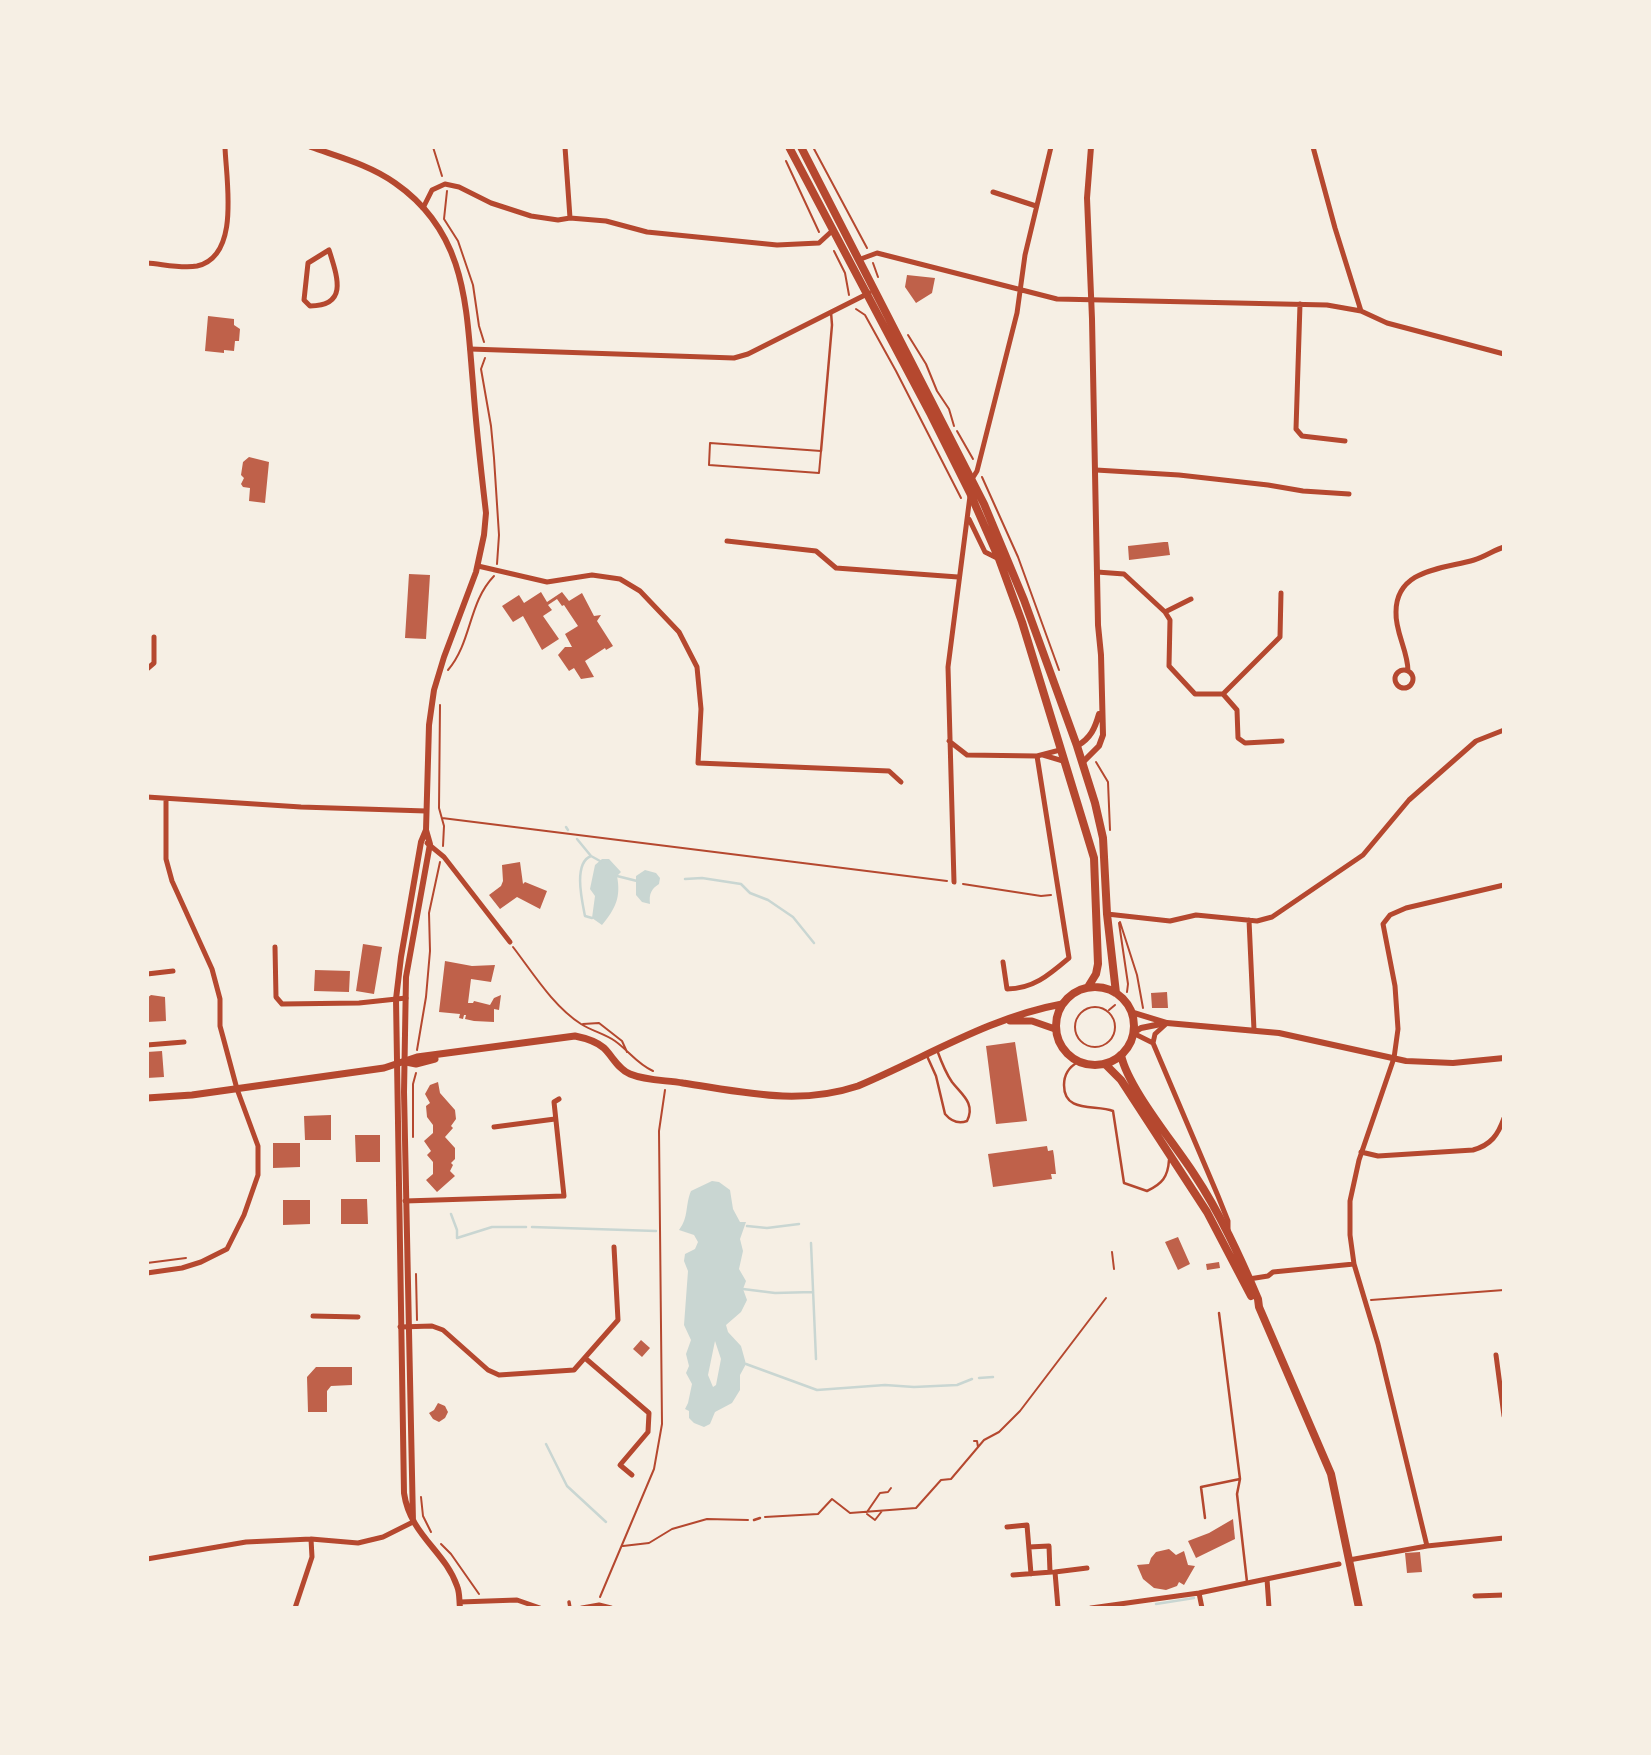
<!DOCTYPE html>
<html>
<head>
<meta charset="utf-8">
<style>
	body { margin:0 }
	#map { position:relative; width:1651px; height:1755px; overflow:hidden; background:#f6efe4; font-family:"Asap Condensed",sans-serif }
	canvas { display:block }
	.frame { position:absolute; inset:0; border:149px solid #f6efe4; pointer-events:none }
</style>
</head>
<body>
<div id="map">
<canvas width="1651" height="1755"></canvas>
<div class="frame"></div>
</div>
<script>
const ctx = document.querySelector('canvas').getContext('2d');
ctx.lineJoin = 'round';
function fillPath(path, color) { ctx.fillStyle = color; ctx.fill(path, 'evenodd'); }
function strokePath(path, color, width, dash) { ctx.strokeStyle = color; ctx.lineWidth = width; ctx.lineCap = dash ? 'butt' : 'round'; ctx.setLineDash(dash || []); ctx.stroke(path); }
fillPath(new Path2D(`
	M602,859H609L621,872L617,876C621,897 616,908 602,925L592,918L595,896L590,889L595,865Z
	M645,870L656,873L660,878L659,884C651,889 649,894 650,904L642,902L636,895V876Z
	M712,1181L719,1182L730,1190L733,1209L740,1222H746L740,1239L743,1251L739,1269L746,1281L743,1289L747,1300L741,1312L726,1325L728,1332L741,1346L746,1364L740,1375V1390L732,1403L715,1412L710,1424L704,1427L694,1423L689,1418V1411L685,1409L688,1403L692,1384L686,1373L689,1366L686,1354L691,1340L684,1325L688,1271L684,1261L685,1254L695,1249L698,1242L694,1235L679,1230C689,1217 685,1205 691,1191ZM715,1341L721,1359L716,1385L713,1387L708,1375Z`), '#c9d6d2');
strokePath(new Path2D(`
	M566,827L568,830
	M577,839L591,856C573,863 582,901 585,916L592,918
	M591,856L600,861
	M617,876L637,881
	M685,879L702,878L741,884L750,893L768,900L793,917L814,943
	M451,1214L457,1230V1238L492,1227H526
	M747,1226L767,1228L799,1224
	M532,1227L656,1231
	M811,1243L816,1359
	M743,1289L775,1293L813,1292
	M746,1364L817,1390L885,1385L914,1387L957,1385L972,1379
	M979,1378L993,1377
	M546,1444L567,1486L606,1522
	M1156,1604L1194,1598`), '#c9d6d2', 2.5);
fillPath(new Path2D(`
	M907,275L935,278L932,293L916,303L905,287Z
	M208,316L234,319V325L240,329L239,341H235L234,351L224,350V353L205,351Z
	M249,457L269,462L265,503L249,501L250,488L243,487L241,484L244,478L241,475L243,462Z
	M1164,542H1168L1170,555L1129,560L1128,546Z
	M409,574L430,575L426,639L405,638Z
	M541,592L547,602L562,592L569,601L582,593L594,616L601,615L597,621L613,646L606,650L605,648L585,661L594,677L581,679L574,668L569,671L558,655L565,647H572L565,634L578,626L564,605L562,606L557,599L548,605L552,610L543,616L559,639L542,650L523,616L513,622L502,606L519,595L524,603Z
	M520,862L523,884L525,882L547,891L540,909L517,897L500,909L489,895L501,886L503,881L502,865Z
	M363,944L382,947L374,994L356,991Z
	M445,961L472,966L495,965L491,982L471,979L468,1003H473L474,1001L490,1005L494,998L501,995L499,1010L494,1009V1022L474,1021L465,1019L466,1015H464L463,1019L459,1018L460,1014L439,1012Z
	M315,970L350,971L349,992L314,991Z
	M1167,992L1168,1008H1152L1151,993Z
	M151,995L165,997L166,1021L147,1022V998Z
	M1015,1042L1027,1121L996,1124L986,1046Z
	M162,1051L164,1077L147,1078V1052Z
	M438,1082L440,1093L455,1110L456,1119L451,1126L453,1128L445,1137L455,1148V1159L451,1163L453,1165L450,1171L455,1176L437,1192L426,1180L433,1174V1162L427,1155L431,1151L424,1141L433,1133V1125L427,1117L426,1106L430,1103L425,1094L430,1085Z
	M331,1115V1140H305L304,1116Z
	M355,1135H380V1162H356Z
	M273,1143H300V1167L273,1168Z
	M1047,1146L1048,1151L1053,1150L1054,1156L1056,1174H1051L1052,1179L993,1187L988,1154Z
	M341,1199H367L368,1224H341Z
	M283,1200H310V1224L283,1225Z
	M1178,1237L1190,1264L1178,1270L1165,1242Z
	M1219,1262L1220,1268L1207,1270L1206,1264Z
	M641,1340L650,1348L642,1357L633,1349Z
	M316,1367H352V1385L331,1386L327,1391V1412H308L307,1377Z
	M438,1403L445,1406L448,1412L445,1418L439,1422L433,1419L429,1413L434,1410Z
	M1233,1519L1235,1539L1196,1558L1188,1541L1209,1533Z
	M1169,1549L1176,1555L1184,1551L1188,1565L1195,1566L1184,1585L1179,1582L1177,1586L1166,1590L1154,1588L1143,1579L1137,1565L1149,1564L1151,1558L1156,1552Z
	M1420,1552L1422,1572L1407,1573L1405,1553Z`), '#bf614a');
strokePath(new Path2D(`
	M433,147L442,176
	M813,147L867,248
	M786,161L819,232
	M447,191L444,219L458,241L473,285L479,326L484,342
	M834,251L845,273L849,295
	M873,263L878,277
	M856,309L865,315L896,371L961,498
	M908,335L926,364L937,391L949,409L954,426
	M485,358L481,369L491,426L494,458L499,535L497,564
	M957,431L973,459
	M710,443L821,451L819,473L709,465Z
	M982,477L1018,557L1059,670
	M448,670C472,642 468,603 494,576
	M440,705L439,808L444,826L443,846
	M1096,762L1108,782L1110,830
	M442,818L947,881
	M963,884L1041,896L1051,895
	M1120,922L1137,975L1143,1008
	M1119,923L1128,984L1127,992
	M513,947C533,973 553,1006 581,1024C592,1031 605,1034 615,1041C629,1051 637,1064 653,1071
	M1075 1027a20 20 0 1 1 40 0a20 20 0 1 1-40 0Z
	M1109,1010L1115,1005
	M583,1024L599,1023L622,1041L627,1052
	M417,1050L426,997L430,951L429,913L440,862
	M413,1137V1084L416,1073
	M1112,1252L1114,1269
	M147,1263L186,1258
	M416,1274L417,1320
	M1371,1300L1504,1290
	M974,1441H977L978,1447
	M421,1497L423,1516L431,1532
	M867,1512L880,1493L888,1492L891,1488
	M867,1514L875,1520L882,1511
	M765,1517L818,1514L832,1499L850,1513L916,1508L941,1480L951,1479L984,1440L999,1432L1020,1411L1106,1298
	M441,1544L451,1554L479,1594
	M623,1546L649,1543L672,1529L707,1519L748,1520
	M600,1597L654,1469L662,1424L659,1131L665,1090`), '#b5482f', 2);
strokePath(new Path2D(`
	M821,451L832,325L831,312
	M927,1056L936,1076L945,1114C951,1121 959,1124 967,1121C976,1103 961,1094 952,1082C945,1072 941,1061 937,1050
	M1078,1062C1069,1067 1064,1074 1064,1085C1064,1114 1096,1104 1113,1111L1124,1183L1147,1191C1162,1184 1168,1177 1169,1160
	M1240,1479L1237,1494L1247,1582
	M1205,1518L1201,1487L1240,1479L1219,1313
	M754,1520L760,1518`), '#b5482f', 2.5);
strokePath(new Path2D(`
	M569,1602L570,1608`), '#b5482f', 3.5);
strokePath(new Path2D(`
	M565,147L570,218
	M1313,147L1335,228L1361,311
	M993,192L1036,206
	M423,208L432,190L445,184L459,187L491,203L531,216L558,220L570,218L606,221L647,232L777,245L819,243L832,231
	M329,250C337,276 349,306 310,306L304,300L308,263Z
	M858,260L877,253L1057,299L1327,305L1361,311L1387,323L1504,354
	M147,263C162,264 182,269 197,266C241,256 226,180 225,147
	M1300,304L1296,429L1302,436L1345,441
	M470,349L734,358L748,354L869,293
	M1096,470L1179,475L1268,485L1303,491L1349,494
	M972,479L977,471L1017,313L1025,255L1051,147
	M969,519L985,552L999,559
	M727,541L816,551L836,568L958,577
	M478,566L547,582L592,575L620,579L640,591L679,632L697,667L701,709L698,763L889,771L901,782
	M1097,572L1124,574L1165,612L1170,620L1169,666L1195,694H1223L1280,637L1281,593
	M1165,612L1191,599
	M147,669L154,663V637
	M1395 679a9 9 0 1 1 18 0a9 9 0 1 1-18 0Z
	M1408,671C1408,651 1395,632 1396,612C1396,569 1443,569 1474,560C1485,557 1494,550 1504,547
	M1223,694L1237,710L1238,738L1245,743L1282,741
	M949,741L967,755L1037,756L1060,750
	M1043,755L1063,761
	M147,797L301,807L426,811
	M427,843L444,857L510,942
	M954,882L948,667L970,496
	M1107,914L1170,921L1196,915L1257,921L1272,917L1363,855L1409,800L1476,741L1504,730
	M1249,920L1254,1030
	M275,947L276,997L282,1004L359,1003L406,998
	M1003,962L1007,989C1033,989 1049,975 1069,958L1037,756
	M147,974L173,971
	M1133,1033L1153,1043L1218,1196L1228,1221V1230
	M1153,1043L1155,1034L1166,1024
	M147,1045L184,1042
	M494,1127L555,1119
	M1361,1152L1378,1156L1473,1150C1491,1145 1498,1135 1504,1118
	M405,1201L564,1196L554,1102L559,1099
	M147,1273L182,1268L201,1262L227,1249L244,1215L258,1175V1146L237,1089L223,1037L220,1026V999L212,969L172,881L166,859V799
	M1249,1279L1268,1276L1273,1272L1354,1264
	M313,1316L358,1317
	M400,1327L432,1326L443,1330L488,1370L499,1375L574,1370L618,1320L614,1247
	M1496,1355L1504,1416
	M585,1358L649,1413L648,1432L620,1465L632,1475
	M1007,1527L1027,1525L1031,1574
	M1427,1546L1378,1344L1354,1264L1350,1235V1201L1359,1160L1394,1058L1398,1029L1395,986L1383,924L1390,915L1406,908L1504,885
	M1029,1547L1049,1546L1050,1572
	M147,1559L246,1542L311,1539L358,1543L383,1537L413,1522
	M1349,1560L1427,1546L1504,1538
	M1013,1575L1052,1572
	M1267,1579L1269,1608
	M1199,1593L1202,1608
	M1475,1596L1504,1595
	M460,1602L517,1600L540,1608
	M295,1608L312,1557L311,1539
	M582,1608L599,1605L611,1608
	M1058,1608L1055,1572L1087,1568
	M1091,1608L1199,1593L1339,1564`), '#b5482f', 5);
strokePath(new Path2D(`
	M311,147C339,157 370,165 395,183C467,233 466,306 473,384C476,427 481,470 486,513L484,535L476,572L444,657L434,690L429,725L426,830L430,844L406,977L404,1092L413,1522
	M1077,746C1091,738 1095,728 1099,714
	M1083,762L1099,746L1103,735L1101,655L1098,625L1092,319L1087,198L1091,147
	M426,830L421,842L401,957L396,999L404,1493C410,1535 445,1551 457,1586C460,1593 459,1600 460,1608
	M1131,1012L1167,1023L1279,1033L1406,1061L1453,1063L1504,1058
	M1133,1033L1141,1028L1161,1024`), '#b5482f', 6);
strokePath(new Path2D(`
	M1010,1021H1032L1055,1029
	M406,1062L416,1064L435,1059
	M147,1098L192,1095L384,1068L417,1057L575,1036C585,1038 596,1041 604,1048C613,1057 618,1069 630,1074C647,1081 666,1080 683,1083C743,1092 798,1106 858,1086C925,1058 990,1017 1062,1004`), '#b5482f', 7);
strokePath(new Path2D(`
	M789,147L931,415L970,493L999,559L1022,622L1094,858L1098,964L1096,974L1088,987
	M801,147L984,504L1024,600L1077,746L1095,803L1103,838L1107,914L1116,993
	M1056 1026a39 39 0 1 1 78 0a39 39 0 1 1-78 0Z
	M1121,1055C1128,1088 1174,1143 1194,1174C1220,1213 1240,1257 1258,1299L1259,1307L1331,1474L1359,1608
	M1105,1064L1121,1080L1207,1212L1251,1296`), '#b5482f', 8);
</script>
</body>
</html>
